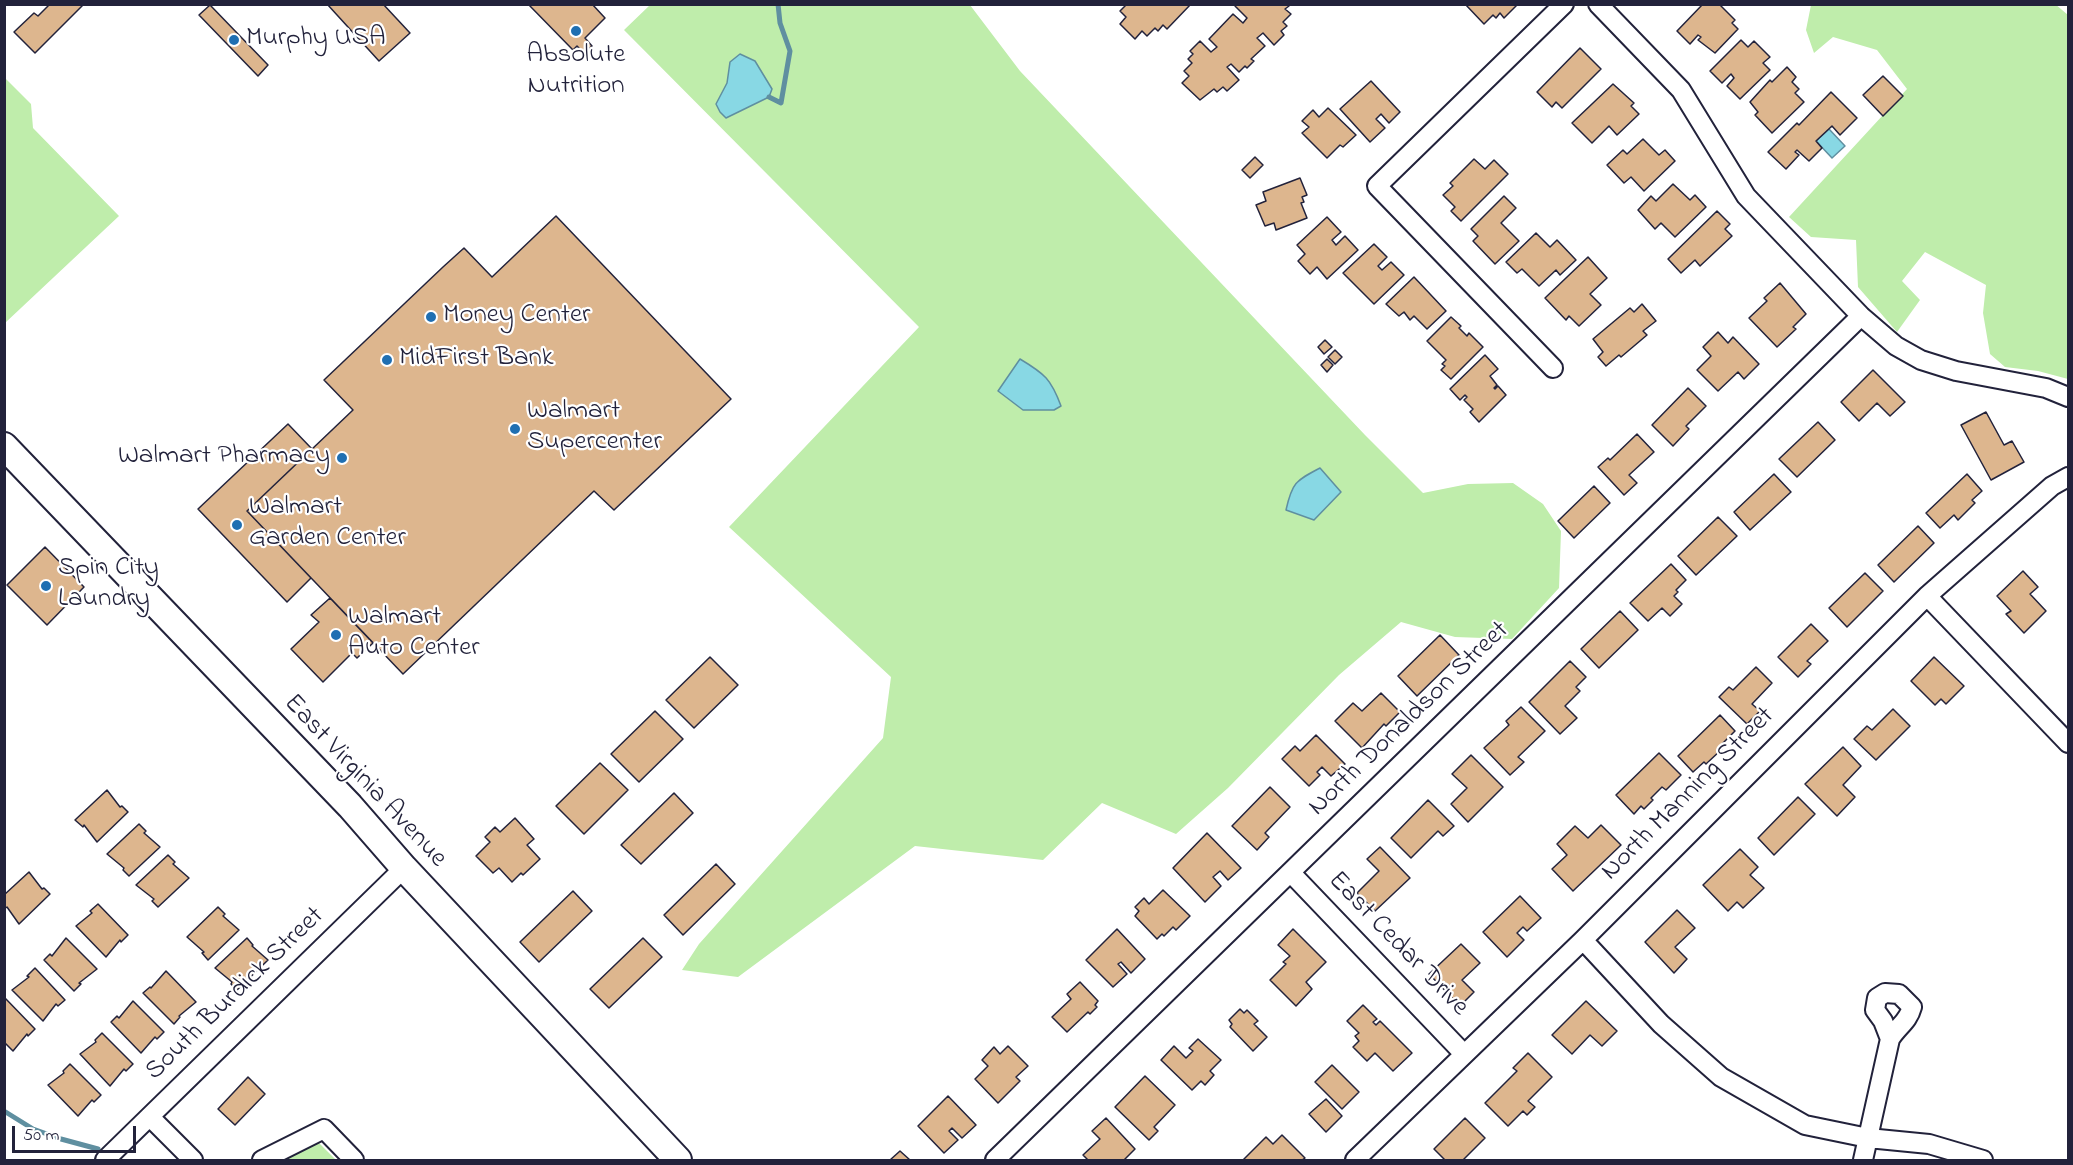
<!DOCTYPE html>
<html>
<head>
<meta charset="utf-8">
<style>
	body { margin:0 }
	#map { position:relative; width:2073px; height:1165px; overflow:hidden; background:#fff; font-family:"Indie Flower",sans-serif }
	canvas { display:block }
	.frame { position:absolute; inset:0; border:6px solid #22223b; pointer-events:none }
	.scale { position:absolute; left:12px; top:1126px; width:124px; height:27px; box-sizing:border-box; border:3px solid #22223b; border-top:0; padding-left:8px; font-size:18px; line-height:21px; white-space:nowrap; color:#22223b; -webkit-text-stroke:4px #fff; paint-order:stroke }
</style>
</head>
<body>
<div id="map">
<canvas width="2073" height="1165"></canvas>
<div class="frame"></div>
<div class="scale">50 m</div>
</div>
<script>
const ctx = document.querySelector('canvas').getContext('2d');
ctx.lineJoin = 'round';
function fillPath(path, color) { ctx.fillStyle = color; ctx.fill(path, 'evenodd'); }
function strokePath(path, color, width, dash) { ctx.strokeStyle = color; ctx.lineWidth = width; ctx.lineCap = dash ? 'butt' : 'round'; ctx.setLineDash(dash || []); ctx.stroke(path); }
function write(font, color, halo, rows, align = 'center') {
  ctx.font = font + ' "Indie Flower",sans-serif'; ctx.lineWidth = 4.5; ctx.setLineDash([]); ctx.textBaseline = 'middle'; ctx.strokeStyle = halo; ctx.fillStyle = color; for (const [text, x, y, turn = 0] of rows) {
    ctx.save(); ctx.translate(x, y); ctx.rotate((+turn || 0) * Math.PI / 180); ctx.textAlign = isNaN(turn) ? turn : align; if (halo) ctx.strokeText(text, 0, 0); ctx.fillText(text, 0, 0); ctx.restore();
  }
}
fillPath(new Path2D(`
	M2055,4L2068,15V379L2038,371L2005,367L1990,354L1983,313L1986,285L1925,252L1902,281L1920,300L1897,332L1858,287L1856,240L1811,237L1789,217L1907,89L1877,50L1833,37L1814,53L1806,30L1811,5Z
	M650,5H970L1020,71L1365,435L1423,493L1468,484L1513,483L1543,504L1561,531L1559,588L1512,639L1455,637L1401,622L1339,675L1228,788L1176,834L1102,803L1043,860L915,846L738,977L682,970L699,944L883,738L891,677L729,527L919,327L624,30Z
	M5,78L31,104L33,128L119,216L5,323Z
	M317,1141L336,1160H282Z`), '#bfedab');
const water = new Path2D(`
	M740,54L755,61L772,89L769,97L726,118L720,112L716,104L727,83L730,62Z
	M1829,129L1845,146L1832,158L1816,141Z
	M1020,359C1045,374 1051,379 1061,406L1054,410H1023L998,391Z
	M1320,468L1341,492L1314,520L1286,510C1292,483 1295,481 1320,468Z`);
fillPath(water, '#88d8e4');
strokePath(water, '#5f8fa0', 1.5);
strokePath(new Path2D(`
	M769,97L781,103L790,51L780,23L778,4
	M4,1111L33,1129L61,1139L98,1149`), '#5f8fa0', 5);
const building = new Path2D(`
	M50,4H84L35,53L14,32L34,13L38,16Z
	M327,4H383L410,33L379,61Z
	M528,4H592L605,18L585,38L592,46L584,53L577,46L573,50Z
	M1127,4H1191L1167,29L1163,25L1158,31L1155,28L1147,36L1142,31L1135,39L1120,24L1126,17L1120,11Z
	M1237,4H1288L1289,6L1285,9L1291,14L1283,22L1287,26L1281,31L1284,35L1274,45L1263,33L1257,38L1265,46L1251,59L1254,61L1247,68L1245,66L1239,72L1231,64L1227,67L1239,80L1227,91L1223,87L1217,92L1214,89L1200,100L1182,83L1189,76L1184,71L1192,63L1188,59L1193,54L1190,51L1200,41L1211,52L1217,47L1209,39L1233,14L1243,23L1247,18L1235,6Z
	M1465,4H1517V5L1504,18L1500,13L1496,18L1493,15L1484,24Z
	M1703,4H1719L1735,20L1732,23L1738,29L1715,53L1698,40L1701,37L1698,35L1690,44L1677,31Z
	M210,5L268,65L258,76L199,15Z
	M1741,40L1748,47L1754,41L1770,57L1763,63L1770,70L1740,99L1727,86L1734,78L1731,74L1722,83L1710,71Z
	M1580,48L1601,69L1562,108L1556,102L1552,107L1537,92Z
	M1787,67L1796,77L1792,82L1799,89L1795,93L1804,102L1772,133L1755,115L1758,112L1750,102L1770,80L1772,82Z
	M1883,76L1903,96L1883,116L1863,95Z
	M1371,81L1400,112L1389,123L1381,114L1376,119L1385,128L1370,142L1340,109Z
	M1613,84L1634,103L1631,106L1639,114L1617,135L1609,126L1592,143L1572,123Z
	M1831,92L1857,118L1840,135L1832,126L1816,141L1822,148L1809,161L1797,150L1795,152L1799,155L1786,169L1768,152L1797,123L1799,125Z
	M1328,108L1356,135L1343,147L1340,145L1327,158L1302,133L1309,127L1302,121L1313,110L1319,117Z
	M1643,139L1659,155L1665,150L1675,161L1644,191L1631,177L1624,183L1607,165L1623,150L1627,154Z
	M1255,157L1263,165L1250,178L1242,170Z
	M1474,159L1485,169L1494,160L1508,174L1461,221L1451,211L1455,207L1443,195L1453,186L1450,183Z
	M1300,178L1307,195L1302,197L1304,202L1301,203L1307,218L1276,230L1274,223L1265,226L1256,205L1266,201L1263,192Z
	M1673,184L1690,200L1695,195L1706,207L1675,237L1661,223L1655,229L1638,210L1651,196L1656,201Z
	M1504,196L1516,208L1501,223L1519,241L1495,264L1473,241L1478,236L1471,229Z
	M1717,211L1730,224L1725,229L1732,236L1700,266L1695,260L1681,273L1668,259Z
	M556,216L731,399L614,510L594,491L403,674L247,511L353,410L324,380L443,267L464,248L492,277Z
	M1327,217L1341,232L1332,240L1336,245L1345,236L1358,250L1327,279L1317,267L1310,274L1298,261L1305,254L1297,245Z
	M1536,233L1550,247L1557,240L1576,260L1560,275L1556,270L1539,286L1522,269L1517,273L1506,262Z
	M1374,244L1387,257L1378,266L1382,270L1391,262L1404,275L1374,304L1343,273Z
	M1588,257L1607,278L1590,294L1601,305L1579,326L1569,316L1566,320L1545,298Z
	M1414,277L1446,311L1427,329L1414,316L1410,320L1404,312L1399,316L1386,304Z
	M1780,283L1806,314L1793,327L1796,329L1777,347L1749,318L1767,301L1764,298Z
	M1642,304L1656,321L1643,331L1647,335L1621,357L1619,355L1606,366L1598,357L1603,352L1593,339L1630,308L1634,312Z
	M1451,317L1461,326L1459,328L1467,336L1469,333L1483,347L1451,379L1441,370L1445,366L1442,364L1446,360L1427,341Z
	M1718,332L1728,343L1733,337L1759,364L1744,379L1738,372L1718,391L1697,370L1711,356L1703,347Z
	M1325,340L1332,347L1324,354L1318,347Z
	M1335,350L1342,357L1335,364L1328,357Z
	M1485,355L1498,369L1490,376L1497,385L1494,388L1495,389L1498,386L1506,395L1479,422L1470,412L1473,409L1464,400L1467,397L1465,395L1460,400L1450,389Z
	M1327,359L1333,365L1327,372L1321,365Z
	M1873,370L1905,402L1890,416L1877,403L1859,421L1841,402Z
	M1688,388L1706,406L1686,426L1689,429L1673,446L1652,425Z
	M1986,412L2004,445L2012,441L2024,462L1991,480L1961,425Z
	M1818,422L1835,440L1797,477L1779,459Z
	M288,424L312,449L247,511L311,578L287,602L198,509Z
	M1637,434L1654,452L1629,475L1637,483L1624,495L1598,467L1608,458L1610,460Z
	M1774,474L1791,492L1750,530L1734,512Z
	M1967,474L1982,491L1972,500L1975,503L1958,520L1954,515L1940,528L1926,513Z
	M1594,486L1610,503L1574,538L1558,521Z
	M1718,517L1737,536L1696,575L1678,556Z
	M1918,526L1934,543L1894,582L1878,565Z
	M45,547L84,587L47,625L7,585Z
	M1671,564L1686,580L1676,590L1678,592L1674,596L1682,604L1670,616L1662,608L1648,621L1630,603Z
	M2023,571L2038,587L2030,594L2046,611L2024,633L2006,614L2011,611L1997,596Z
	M1865,573L1883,591L1847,627L1829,608Z
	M330,598L373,643L357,658L352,653L323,682L291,649L319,622L311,615Z
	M1620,611L1638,630L1599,668L1581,649Z
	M1811,624L1828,641L1807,661L1811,664L1798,677L1778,657Z
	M1440,635L1459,655L1417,696L1398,676Z
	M710,657L738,685L694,728L666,700Z
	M1934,657L1964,686L1946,704L1941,699L1935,705L1911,681Z
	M1570,661L1586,677L1576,687L1580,691L1565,706L1577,718L1560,734L1529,702Z
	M1756,667L1772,683L1752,704L1760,711L1747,724L1719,697L1729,687L1733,690Z
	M1381,693L1400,712L1386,726L1384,724L1362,748L1335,721L1353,703L1362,711Z
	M1521,707L1545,731L1518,757L1524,762L1510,775L1484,748L1509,725L1506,721Z
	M1893,709L1910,726L1876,760L1854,739L1867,726L1872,730Z
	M655,711L683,739L639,782L611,754Z
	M1720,715L1735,731L1719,747L1722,749L1706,764L1704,762L1693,772L1678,756Z
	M1316,735L1345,764L1331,776L1322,767L1317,772L1320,775L1309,786L1282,759L1295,746L1300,751Z
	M1843,747L1861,766L1843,785L1855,797L1837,816L1805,784Z
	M1659,753L1681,775L1666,790L1662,787L1651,798L1653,800L1644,809L1641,806L1634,814L1616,795Z
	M1471,755L1503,787L1468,822L1451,804L1467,788L1452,774Z
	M600,763L628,790L584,834L556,806Z
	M1270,787L1290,807L1265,833L1269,837L1257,850L1232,826Z
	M107,790L120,807L122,806L128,812L97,842L84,825L83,827L75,820Z
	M674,793L693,813L641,864L621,845Z
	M1798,797L1815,814L1774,855L1758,838Z
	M1428,800L1454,826L1443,836L1438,831L1411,858L1391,838Z
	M515,818L534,839L527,845L540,859L523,875L521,873L512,882L499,868L493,873L476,856L490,842L485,837L495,827L500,832Z
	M139,824L146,831L144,833L160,847L129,876L123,870L124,868L107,854Z
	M1601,825L1621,845L1573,891L1552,869L1567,855L1557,844L1575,826L1588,838Z
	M1207,833L1241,868L1228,880L1220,871L1213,877L1221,886L1205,902L1173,868Z
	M1380,847L1410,878L1375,911L1357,893L1379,871L1367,859Z
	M1740,849L1758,867L1750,875L1764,888L1743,908L1737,902L1728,911L1703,885Z
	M168,855L175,862L173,864L189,878L158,907L152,901L154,899L136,885Z
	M716,864L735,884L683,935L664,915Z
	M29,872L42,889L44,888L50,894L19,924L7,907L4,909V895Z
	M1163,890L1190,916L1176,930L1173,927L1164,936L1162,934L1157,939L1135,916L1139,911L1135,907L1144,898L1149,904Z
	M573,891L592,911L539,962L520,942Z
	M1520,896L1541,918L1527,931L1523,927L1517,933L1524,940L1507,957L1483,932Z
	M98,904L128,935L121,942L120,940L106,957L76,926L92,913L90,911Z
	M218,907L225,914L223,916L239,930L208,960L202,953L204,952L187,937Z
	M1677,910L1695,928L1675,947L1687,959L1674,973L1645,942Z
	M1117,929L1145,959L1131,973L1121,962L1118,964L1127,974L1113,987L1086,960Z
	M1293,929L1326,962L1306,982L1312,989L1296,1006L1270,980L1286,964L1283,962L1290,956L1278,945Z
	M66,938L97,969L79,983L81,984L74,991L44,960L50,954L52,956Z
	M247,938L253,945L252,946L268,960L237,990L231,984L232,982L215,968Z
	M643,938L662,957L609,1008L590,989Z
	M1461,944L1480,963L1462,980L1474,992L1460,1006L1429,974Z
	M35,968L65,1000L58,1006L56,1004L43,1021L12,990L29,977L27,976Z
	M166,971L196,1002L179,1016L180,1017L174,1024L143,993L150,987L151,988Z
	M1080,982L1098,1001L1095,1005L1097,1007L1090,1014L1088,1012L1067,1032L1052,1017L1071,999L1067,994Z
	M5,998L35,1029L28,1036L27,1034L13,1051L4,1042Z
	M133,1001L164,1032L157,1039L155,1037L141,1053L111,1022L117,1016L119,1018Z
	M1586,1001L1617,1031L1602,1046L1590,1035L1572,1054L1552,1035Z
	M1363,1005L1377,1019L1373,1022L1376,1025L1380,1021L1412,1053L1393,1071L1375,1053L1367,1061L1353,1047L1359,1041L1355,1036L1359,1033L1347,1021Z
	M1240,1009L1244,1013L1247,1010L1258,1021L1254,1024L1267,1037L1253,1051L1230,1027L1232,1024L1229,1020Z
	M102,1033L133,1064L126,1071L124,1069L110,1086L80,1054L96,1042L95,1040Z
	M1198,1039L1221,1060L1210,1071L1214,1075L1205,1085L1201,1081L1192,1090L1161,1060L1174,1046L1186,1058L1193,1051L1189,1048Z
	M1008,1046L1028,1066L1016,1077L1020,1081L998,1103L975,1079L988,1066L982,1060L994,1047L1000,1054Z
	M1528,1053L1552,1077L1528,1101L1535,1107L1527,1115L1523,1111L1508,1126L1485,1103L1517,1071L1513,1068Z
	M70,1064L101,1095L94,1102L92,1100L78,1116L48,1085L64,1073L63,1071Z
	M1332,1065L1359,1092L1342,1109L1315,1082Z
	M1145,1076L1175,1105L1154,1127L1158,1131L1149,1140L1115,1107Z
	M248,1077L265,1094L235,1125L218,1109Z
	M948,1096L976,1125L962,1138L952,1128L949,1131L958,1140L944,1153L918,1126Z
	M1326,1099L1342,1116L1326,1132L1309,1114Z
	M1106,1118L1135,1149L1124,1160H1088L1083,1155L1100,1139L1092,1131Z
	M1465,1118L1485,1138L1463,1160H1445L1434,1149Z
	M1282,1135L1305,1158L1302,1160H1243L1266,1137L1273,1144Z
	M900,1151L910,1160H890Z`);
fillPath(building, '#ddb68e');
strokePath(building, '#22223b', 1.5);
const street = new Path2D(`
	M1598,4L1681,90L1746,196L1861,316L1896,346L1921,360L1956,371L2046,388L2068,397
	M1553,368L1377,186L1564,4
	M1927,596L2068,743
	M1291,873L1464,1054
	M1583,940L1661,1024L1721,1077L1805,1125L1868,1138L1929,1144L1983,1160
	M1885,993L1899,994L1912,1007C1908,1022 1898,1026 1890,1039L1883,1021L1875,1010L1877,998Z
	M150,1117L193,1160
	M105,1160L404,868
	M262,1160L324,1129L354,1160
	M995,1160L1861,316
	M1355,1160L1583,940L1927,596L2052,486L2068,477
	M1863,1160L1890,1039`);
const secondary = new Path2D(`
	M4,446L350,806L404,868L678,1160`);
strokePath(street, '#22223b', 22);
strokePath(secondary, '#22223b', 30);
strokePath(street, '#fff', 18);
strokePath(secondary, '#fff', 26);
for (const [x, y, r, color] of [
	[576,31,6,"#1f6fb2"],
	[234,40,6,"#1f6fb2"],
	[431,317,6,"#1f6fb2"],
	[387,360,6,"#1f6fb2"],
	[515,429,6,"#1f6fb2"],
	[342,458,6,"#1f6fb2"],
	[237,525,6,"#1f6fb2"],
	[46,586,6,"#1f6fb2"],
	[336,635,6,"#1f6fb2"]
]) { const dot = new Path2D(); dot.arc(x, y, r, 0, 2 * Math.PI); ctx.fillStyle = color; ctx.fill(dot); strokePath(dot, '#fff', 2); }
write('27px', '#22223b', '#fff', [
	["Murphy USA",246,40],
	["Absolute",576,57,"center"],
	["Nutrition",576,88,"center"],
	["Money Center",443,317],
	["MidFirst Bank",399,360],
	["Walmart",527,413],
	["Supercenter",527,444],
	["Walmart Pharmacy",330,458,"right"],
	["Walmart",249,509],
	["Garden Center",249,540],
	["Spin City",58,570],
	["Laundry",58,601],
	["Walmart",348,619],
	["Auto Center",348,650]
], 'left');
write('27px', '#22223b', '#fff', [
	["North Donaldson Street",1410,720,-44],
	["East Virginia Avenue",364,782,47],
	["North Manning Street",1689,795,-45],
	["East Cedar Drive",1397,945,46],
	["South Burdick Street",236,995,-44]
]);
</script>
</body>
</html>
